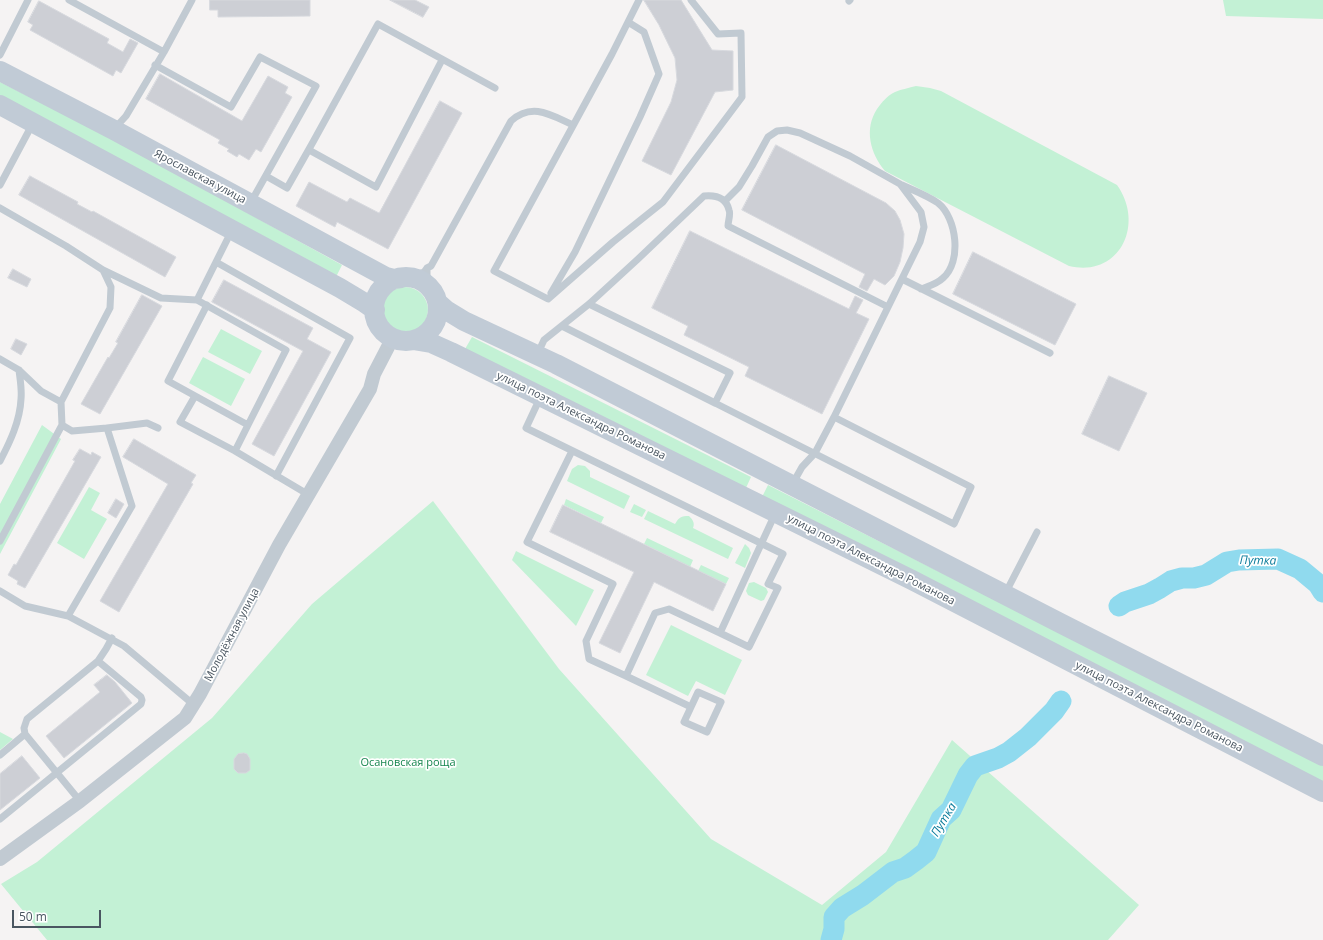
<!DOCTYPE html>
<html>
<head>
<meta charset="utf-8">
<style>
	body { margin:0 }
	#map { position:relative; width:1323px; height:940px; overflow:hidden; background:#f5f3f3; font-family:"Open Sans",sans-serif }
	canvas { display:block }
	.scale { position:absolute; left:12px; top:910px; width:89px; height:18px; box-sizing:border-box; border:2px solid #4a5661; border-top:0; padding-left:5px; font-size:12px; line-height:14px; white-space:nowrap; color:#4a5661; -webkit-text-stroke:3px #fff; paint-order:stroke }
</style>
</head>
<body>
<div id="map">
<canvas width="1323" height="940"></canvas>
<div class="scale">50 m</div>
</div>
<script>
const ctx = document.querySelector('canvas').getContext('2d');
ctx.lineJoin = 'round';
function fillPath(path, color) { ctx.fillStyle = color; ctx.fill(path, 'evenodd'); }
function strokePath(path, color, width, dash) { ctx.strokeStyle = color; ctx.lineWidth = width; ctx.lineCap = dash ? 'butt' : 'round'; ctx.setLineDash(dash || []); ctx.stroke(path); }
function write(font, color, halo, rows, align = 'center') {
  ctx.font = font + ' "Open Sans",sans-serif'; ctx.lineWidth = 3.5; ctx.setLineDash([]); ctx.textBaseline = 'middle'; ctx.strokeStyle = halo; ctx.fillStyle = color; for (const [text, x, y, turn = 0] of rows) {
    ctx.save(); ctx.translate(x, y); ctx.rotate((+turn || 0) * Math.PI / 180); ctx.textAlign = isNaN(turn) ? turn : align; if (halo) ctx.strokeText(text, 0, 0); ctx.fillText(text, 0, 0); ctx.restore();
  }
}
fillPath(new Path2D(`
	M1223,0H1323V19L1226,16Z
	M0,82L128,147L342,265L335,279L0,100Z
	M916,86L930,88L941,91L1117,185C1145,224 1120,278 1069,266L885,171C870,153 864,129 877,109C882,102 887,96 895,92C902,89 909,88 916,86Z
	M382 310a23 23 0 1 1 46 0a23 23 0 1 1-46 0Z
	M221,329L262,351L250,374L208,352Z
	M472,337L751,477L745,490L465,349Z
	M203,357L245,379L231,406L189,383Z
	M42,425L61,439L0,554V504Z
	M578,465L585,466L590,471V477L630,496L624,509L567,481L572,469Z
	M768,485L1323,766V782L761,499Z
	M89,487L100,493L91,510L107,519L84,559L57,543Z
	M566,499L604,517L601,523L564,505Z
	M433,501L559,669L711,839L822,905L886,852L952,740L1139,905L1108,940H47L1,884L37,862L212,718L312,604Z
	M634,504L646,510L642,517L630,512Z
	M648,511L675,524C679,517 681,516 689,516C693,520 695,523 693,528L733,548L728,559L644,519Z
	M647,538L693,560L690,567L644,544Z
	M745,544L749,548L751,553L745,568L735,563Z
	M516,551L594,590L576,626L512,560Z
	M701,565L729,578L726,584L698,571Z
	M754,582L766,588L768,592L764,600L761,601L748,595L746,591L749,583Z
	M671,625L742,660L725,695L696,681L688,696L646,675Z
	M0,732L13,739L0,750Z`), '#c3f1d5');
strokePath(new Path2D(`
	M1119,606L1125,602L1149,594L1160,588L1171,581L1182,578H1194L1206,575L1227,562L1239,560L1278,559L1300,569L1318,584L1323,592
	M831,940L834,929V917L842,908L863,895L893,872L905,868L916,860L926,852L941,819L951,810L968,775L975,766L998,758L1009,752L1028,737L1054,711L1061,701`), '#90daee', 21);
const building = new Path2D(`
	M210,0H310V16L218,17V10H210Z
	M390,0H415L429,7L423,17Z
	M644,0H681L712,50L733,51V90L715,92L671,175L642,161L671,102L677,80L675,58L659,25Z
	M39,1L109,39L107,43L123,52L130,39L138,43L121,73L116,70L113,76L30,30L33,25L28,22Z
	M160,74L242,121L268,76L288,87L285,93L292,97L261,152L256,149L249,160L239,154L237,157L227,151L229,149L218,143L220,140L146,99Z
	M440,101L462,113L388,249L337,222L335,227L296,206L309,182L347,202L350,198L379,213Z
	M776,145L886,203L895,211L900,220L904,234L903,248L900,262L894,276L885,285L874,279L867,291L859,287L865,274L742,210Z
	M30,176L78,202L77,204L92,212L93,211L176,257L165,277L19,195Z
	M690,231L849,309L855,296L863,300L856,313L869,319L822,414L745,376L749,367L684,335L688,326L652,308Z
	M973,252L1076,304L1055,345L953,294Z
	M13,269L31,279L27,287L8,278Z
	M224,280L313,328L307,339L331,352L274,456L252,444L303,351L212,302Z
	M142,295L162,306L100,414L81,404L108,357L109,358L118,343L116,342Z
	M16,339L27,344L21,355L11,349Z
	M1109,376L1147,393L1119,451L1082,434Z
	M134,439L196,475L191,483L193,484L119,612L100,601L168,484L123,457Z
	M80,449L91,455L92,452L101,457L25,588L17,584L18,581L8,575L14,564L16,565L75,461L73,460Z
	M116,499L124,504L116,518L108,513Z
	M563,505L726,584L713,611L654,582L620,653L599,643L634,572L550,532Z
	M107,675L115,682L132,703L64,758L46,736L100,692L94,685Z
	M244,753L247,754L250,759V770L246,773H238L234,769V759L238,754Z
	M22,756L40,778L0,810V774Z`);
fillPath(building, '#cdcfd5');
strokePath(building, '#d7d9de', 1);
strokePath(new Path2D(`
	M69,0L164,52
	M639,0L612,54L494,271L548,299L613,242L663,202L727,117L742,97L741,33L718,34L691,0
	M849,1L850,0
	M0,55L28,0
	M155,65L231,107L260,57L316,86L251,202
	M115,128L126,116L164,52L192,0
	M309,150L376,187L442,60
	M266,176L287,188L313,142L378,24L495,88
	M0,185L33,123
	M902,185C913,190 928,196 938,203C957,218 962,262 943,278C937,284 929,286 921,289
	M725,201L739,187L752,166L768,137L777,131L787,130L800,133L850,156L900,184L921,212L924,227L920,242L834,417
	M0,208L66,246L103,270L111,287L110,308L61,402L62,425L0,541
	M216,262L350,338L276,476
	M427,268V281L431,289
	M103,270L161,298L197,300L286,350L248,425
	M408,278L424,272L427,268L431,266L511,121C532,102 551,115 573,125
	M902,279L1050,353
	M551,293L575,252L640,117L659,74L644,32L628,22
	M197,300L232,230
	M207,305L168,381L248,425L235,451L309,495
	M562,326L715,403L730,373L589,304
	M385,333L388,347
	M388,347L390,345L398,340
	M537,355L544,340L589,304L638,259L704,196C715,195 726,197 729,210C731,214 728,221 728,226L888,307
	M0,359L19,370L41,391L61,402
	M195,396L180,422L235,451
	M540,398L526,428L783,554L768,584L778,588L749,647L720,633
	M715,403L954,524L971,487L834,417L815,453L802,467L793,483
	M62,425L72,431L107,428L132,506L68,616
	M107,428L147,423L158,428
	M572,451L527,542L613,584L586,641L589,659L626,676L655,613L669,609L720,633L775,514
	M0,461C10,442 20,421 21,399C22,389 20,379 19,370
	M0,591L25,606L68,616L124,646L194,705
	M1005,594L1037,532
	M626,676L691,707L684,722L707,732L721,702L698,692L691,707
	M0,755L25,734
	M80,801L25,734L24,728L27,719L98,661L106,649L112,638
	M0,819L141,704L142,700L141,697L98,661`), '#c1cad2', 7);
strokePath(new Path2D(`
	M0,859L80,801L185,718L200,694L279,545L370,389L374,374L388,347`), '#c1cad2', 14);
strokePath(new Path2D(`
	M0,71L114,130L386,277L394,279L401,278
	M0,105L340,288L365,303L375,310
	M374 309a32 32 0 1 1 64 0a32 32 0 1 1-64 0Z
	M437,302L446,310L464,321L556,364L1062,624L1323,756
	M413,340L431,343L451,352L912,580L1323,792`), '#c1cbd6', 20);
write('11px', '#4a5661', '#fff', [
	["Ярославская улица",200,177,28],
	["улица поэта Александра Романова",581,416,26],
	["улица поэта Александра Романова",871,560,27],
	["Молодёжная улица",232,635,-62],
	["улица поэта Александра Романова",1159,707,27]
]);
write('11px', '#17864f', '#fff', [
	["Осановская роща",408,763]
]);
write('italic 12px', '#0c7c9b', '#fff', [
	["Путка",1258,561,1],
	["Путка",944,820,-59]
]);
</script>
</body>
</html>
